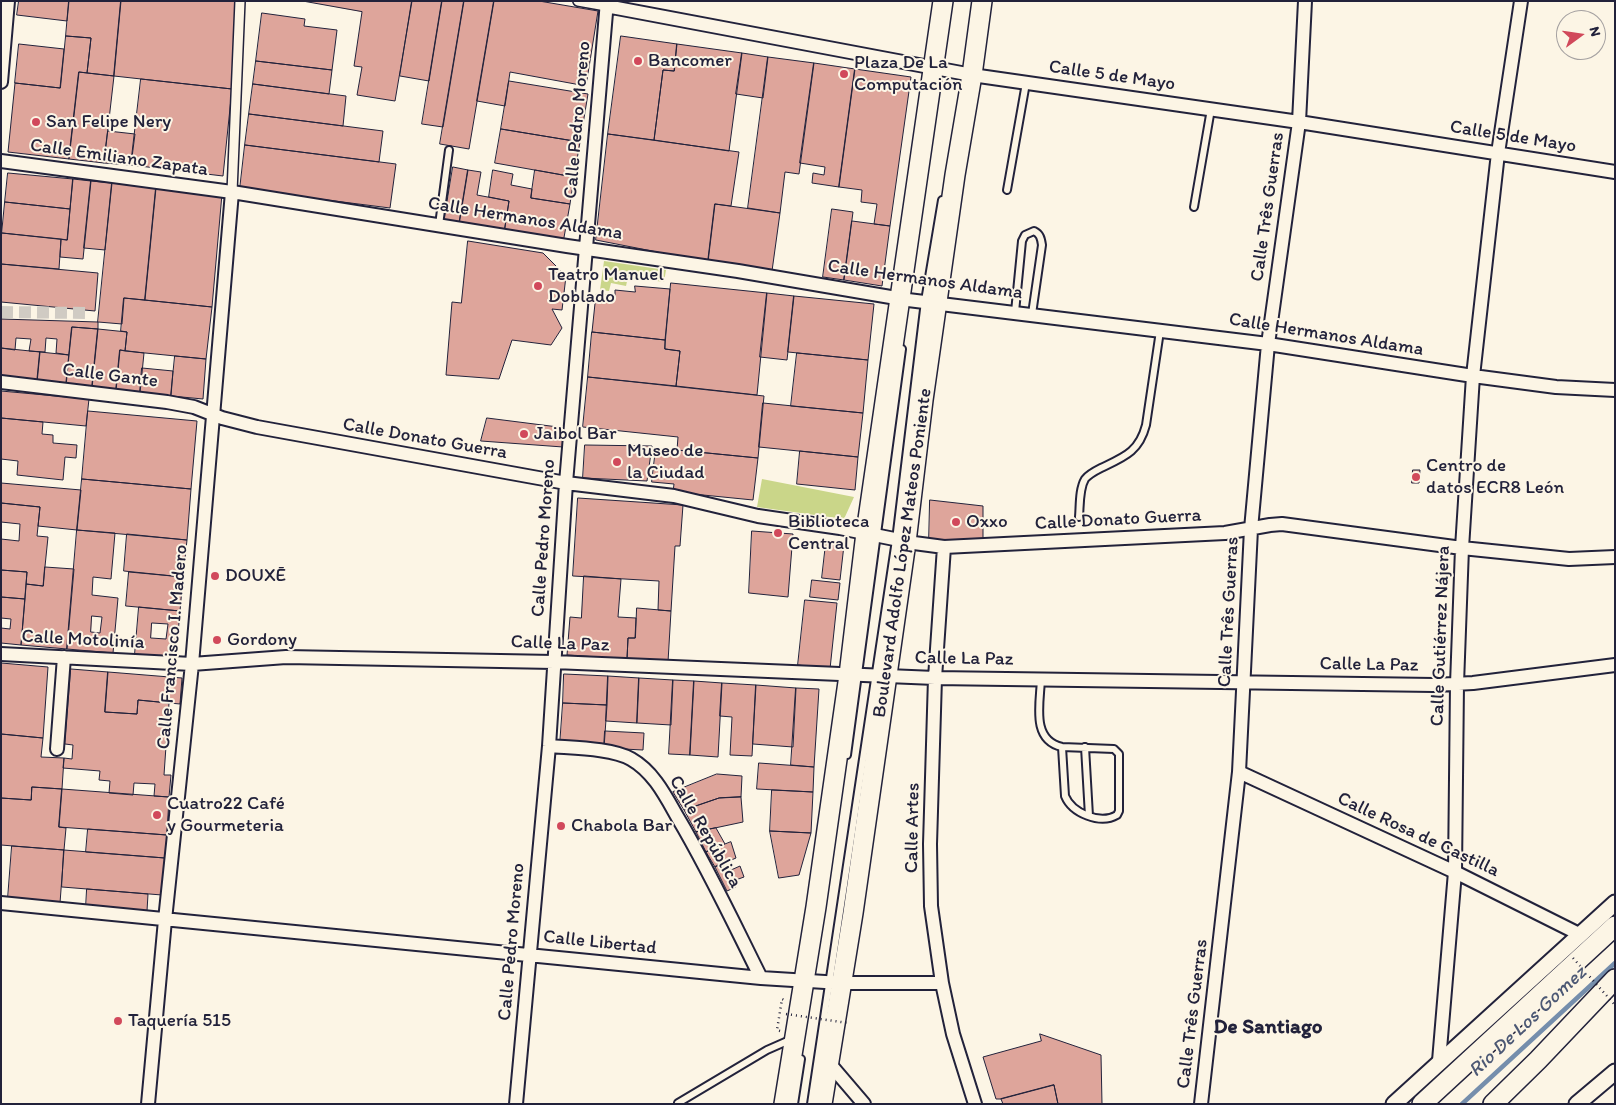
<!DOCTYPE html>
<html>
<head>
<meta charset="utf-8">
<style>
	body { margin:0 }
	#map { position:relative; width:1616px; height:1105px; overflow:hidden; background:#fcf5e5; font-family:Itim,sans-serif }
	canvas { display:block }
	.frame { position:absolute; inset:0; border:2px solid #22223b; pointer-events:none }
	.north { position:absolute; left:1556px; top:10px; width:50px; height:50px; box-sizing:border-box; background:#fcf5e5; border:1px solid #a5a1a1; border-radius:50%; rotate:76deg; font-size:14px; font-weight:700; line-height:20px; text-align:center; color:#22223b }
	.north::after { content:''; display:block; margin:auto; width:18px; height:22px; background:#d1495b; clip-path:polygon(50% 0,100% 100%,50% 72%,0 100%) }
</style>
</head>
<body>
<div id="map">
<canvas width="1616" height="1105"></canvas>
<div class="frame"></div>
<div class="north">N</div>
</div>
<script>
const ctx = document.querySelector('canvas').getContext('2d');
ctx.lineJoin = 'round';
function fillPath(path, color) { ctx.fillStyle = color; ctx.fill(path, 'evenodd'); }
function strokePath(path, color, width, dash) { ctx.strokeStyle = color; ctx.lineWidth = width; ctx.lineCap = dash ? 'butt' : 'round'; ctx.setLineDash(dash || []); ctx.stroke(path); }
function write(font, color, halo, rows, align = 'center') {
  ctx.font = font + ' Itim,sans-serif'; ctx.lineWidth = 4; ctx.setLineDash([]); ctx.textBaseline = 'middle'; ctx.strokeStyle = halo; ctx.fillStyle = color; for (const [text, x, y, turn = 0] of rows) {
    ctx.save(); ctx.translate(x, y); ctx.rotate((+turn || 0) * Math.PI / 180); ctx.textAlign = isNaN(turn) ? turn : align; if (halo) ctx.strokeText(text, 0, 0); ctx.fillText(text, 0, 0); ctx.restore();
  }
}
fillPath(new Path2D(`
	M604,261L666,270L664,282L628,277L626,286L611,283L609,291L600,290Z
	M762,479L854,497L844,519L757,507Z`), '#cad689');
strokePath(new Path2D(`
	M1462,1104L1615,963`), '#758eac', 4.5);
const building = new Path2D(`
	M19,1H69L67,21L17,15Z
	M69,1H121L114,76L87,73L91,38L66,36Z
	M121,1H238L232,89L114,76Z
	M303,1H412L395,101L357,95L362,67L354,66L362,12Z
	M412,1H442L429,81L400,76Z
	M442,1H464L443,127L422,124Z
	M464,1H494L469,149L440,144Z
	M494,1H539L598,11L586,86L510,72L505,106L477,101Z
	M262,13L305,19L304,26L337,30L332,70L256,61Z
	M66,36L91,38L87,73L79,72L69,159L8,152L15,83L60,88Z
	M621,36L677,44L674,71L663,70L654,140L608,134Z
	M19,44L64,49L60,88L15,83Z
	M677,44L742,53L729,151L654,140L663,70L674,71Z
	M742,53L768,57L763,98L736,94Z
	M768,57L814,63L799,174L785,172L780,213L748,208Z
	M256,61L332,70L329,94L253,84Z
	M814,63L855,69L839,187L812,183L813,173L824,175L825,167L800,163Z
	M855,69L911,77L890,226L874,224L877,204L861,202L862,190L839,187Z
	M79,72L114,76L104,163L69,159Z
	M141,79L232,89L223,176L131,165Z
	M509,81L588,94L580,142L501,129Z
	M253,84L346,96L343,126L249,114Z
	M249,114L383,131L379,162L245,145Z
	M501,129L580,142L574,177L495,163Z
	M108,131L135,134L131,165L104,163Z
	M608,134L739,152L731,206L715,204L708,262L596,240Z
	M245,145L396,164L390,208L240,189Z
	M453,167L468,170L459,225L444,222Z
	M468,170L481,172L477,195L509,201L504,233L459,225Z
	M493,170L513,174L511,185L532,189L531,198L570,204L563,243L504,233L509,201L489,197Z
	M535,170L574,177L570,204L531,198Z
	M8,173L73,179L70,209L5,202Z
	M73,179L91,181L83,259L60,257L61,239L67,240Z
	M91,181L112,183L105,250L84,248Z
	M112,183L156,188L145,300L124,298L122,324L98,322Z
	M156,188L222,194L212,307L145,300Z
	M5,202L70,209L67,240L2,233Z
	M715,204L780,213L772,271L708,262Z
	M832,209L853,212L844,280L823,277Z
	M852,221L890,226L882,286L844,280Z
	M2,233L61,239L59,269L1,264Z
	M468,241L543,253L566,276L562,310L552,309L562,328L551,345L512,340L499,379L446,375L452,302L461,303Z
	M1,264L98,273L95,311L1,302Z
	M671,283L767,293L757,395L676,386L680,351L665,349Z
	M635,286L670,289L665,340L592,332L596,294L615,296V290L635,292Z
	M767,293L794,296L787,360L760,357Z
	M794,296L874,304L868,360L788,352Z
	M124,298L212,307L206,359L125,351L127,332L121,331Z
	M1,319L98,322V329L72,327L69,355L56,353L57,339L46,338L45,352L29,351L31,339L16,338L15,350L1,348Z
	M72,327L98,329L92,388L66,386Z
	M98,329L127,332L125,351L120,350L116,391L92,388Z
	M592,332L665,340V349L680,351L676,386L588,377Z
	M1,348L40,352L37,383L1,379Z
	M120,350L144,353L140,393L116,391Z
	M40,352L69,355L66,386L37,383Z
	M797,353L868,360L863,413L791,406Z
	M175,356L206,359L203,399L171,396Z
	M142,368L173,371L171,396L140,393Z
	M588,377L764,396L758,458L677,450L678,437L583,427Z
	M1,391L89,399L86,426L1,418Z
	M763,403L863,413L858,457L759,447Z
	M88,411L197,421L191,489L82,479Z
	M1,418L43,422L42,434L53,435V443L77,445L76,458L65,457L63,480L17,475L18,461L1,459Z
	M487,418L566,428L563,447L481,441Z
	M585,445L652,446L647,481L583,478Z
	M656,448L758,458L753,500L673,492L674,484L652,482Z
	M800,451L858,457L855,490L797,484Z
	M1413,470H1420L1419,483H1412Z
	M82,479L191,489L187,540L77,530Z
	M1,483L81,490L77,530L38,526L40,507L1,503Z
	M578,498L683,505L680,546H675L671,611L658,610L659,581L573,576Z
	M930,500L983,506V539L929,542Z
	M1,503L40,507L37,536L48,537L43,586L26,584L27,572L1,570V539L19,541L20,524L1,522Z
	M77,530L115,533L111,579L93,577L92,595L118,598L113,653L67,649ZM92,616L102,617L100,633L91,632Z
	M752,531L793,534L788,597L749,593Z
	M127,534L187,540L183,577L124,571Z
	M826,543L844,545L840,580L822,578Z
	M45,567L74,569L67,649L21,645L26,584L43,586Z
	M1,570L27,572L25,599L1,597Z
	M129,572L183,577L180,611L126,606Z
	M584,576L621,579L618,617L636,618L635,638H628L627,659L567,655L570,617L581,618Z
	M812,580L840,583L838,600L810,597Z
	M1,597L25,599L21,645L1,643V628L10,629L11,619L1,618Z
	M805,600L837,603L830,669L798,665Z
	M139,607L180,611L176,657L135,654ZM152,623L168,624L166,639L151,638Z
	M637,608L671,611L668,662L627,659L628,638H635Z
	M1,663L48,667L43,738L1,734Z
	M71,669L108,672L105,712L137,714L138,700L169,703L164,775H171L169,797L154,796L155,784L134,783L133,795L109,793L110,781L99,780L100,771L63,768L64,758L72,759L73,745L65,744Z
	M108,672L182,678L180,704L138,700L137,714L105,712Z
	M564,674L608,676L607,705L563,703Z
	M608,676L639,678L637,723L606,721Z
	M639,678L673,680L671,725L637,723Z
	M673,680L694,681L690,755L669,754Z
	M694,681L722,683L718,757L690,755Z
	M722,683L756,685L752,756L730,755L732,717L720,716Z
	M756,685L796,688L793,747L753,744Z
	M796,688L819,689L814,767L791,765Z
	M563,703L607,705L604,748L560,745Z
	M605,731L644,733L643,750L604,748Z
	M1,734L43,738L41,757L64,758L62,789L32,787L31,800L1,798Z
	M759,763L814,767L813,792L757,789Z
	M717,774L742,776L741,797L719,798L684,810L673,792Z
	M32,787L62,789L59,827L66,828L64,850L1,845V798L31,800Z
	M62,789L169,797L167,835L59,827Z
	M772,790L813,792L811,833L770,831Z
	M741,797L743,822L696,832L684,810L719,798Z
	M716,828L725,844L706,852L696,832Z
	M88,829L167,835L165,858L86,852Z
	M770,831L811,833L799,875L779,878Z
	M731,842L736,858L715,867L706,852Z
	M12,846L64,850L60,903L8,898Z
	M64,850L165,858L162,895L62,887Z
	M725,862L731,870L740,866L744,877L733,881L736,887L727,891L715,867Z
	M87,889L148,894L147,911L86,907Z
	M1040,1034L1101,1055L1102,1104H1058L1054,1085L1001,1099H996L983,1057L1041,1041Z
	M1054,1085L1058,1104H1003L1001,1099Z`);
fillPath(building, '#dea59b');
strokePath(building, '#22223b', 1);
strokePath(new Path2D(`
	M1,312L86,313`), '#d0cbc3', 12, [12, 6]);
const service = new Path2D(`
	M1007,190L1026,83
	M1194,207L1211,109
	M439,225L449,150
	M1015,312L1022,241L1025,235L1034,231C1040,234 1041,238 1042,245L1032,314
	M1079,517C1080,506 1079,489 1085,479C1089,474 1095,471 1101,468C1124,457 1139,452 1146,425L1160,331
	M1041,679C1040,704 1031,740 1062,747L1114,749L1119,754V811L1117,815C1100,825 1072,813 1065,796L1062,747
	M1085,747L1089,816
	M847,755L902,349
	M678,1103L767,1050L792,1039
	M794,1104L801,1059
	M811,1104L896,540L925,301L942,200`);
const pedestrian = new Path2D(`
	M578,1L606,6
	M232,192L240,1`);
const minor = new Path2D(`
	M606,6L972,75L1299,122L1615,172
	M1,82L8,1
	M1,161L232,192L567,246L738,271L908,300L1268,344L1473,376L1556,387L1615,390
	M1,382L167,402L194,407L222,418L257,427L566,483L674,496L758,516L840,528L914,543L944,547L1225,533L1270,525L1282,524L1462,548L1569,559L1615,557
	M944,547L935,678L930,844L931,906L942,983L953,1034L975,1104
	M1,654L192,664L286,657L554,662L935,678L1434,685L1473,683L1615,665
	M549,746C572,748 612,748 631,759C654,772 666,797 678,818C709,870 734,924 761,978
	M57,749L64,657
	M1239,772L1455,872L1579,934
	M1,903L761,978L841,983H942
	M1439,1061L1455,872L1457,684L1462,548L1473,376L1498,153L1521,1
	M829,1063L864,1104
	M148,1104L165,920L192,664L232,192
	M516,1104L549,746L566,483L607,1
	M1201,1104L1239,772L1251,529L1268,344L1299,122L1305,1`);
const tertiary = new Path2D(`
	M1394,1104L1615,903
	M1577,1104L1615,1072`);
const primary = new Path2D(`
	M784,1104L816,907L849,675L866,533L943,1
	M822,1104L853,913L906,542L923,400L955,175L972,75L982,1
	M1422,1104L1615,926
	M1493,1104L1538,1060L1615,979`);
strokePath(service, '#22223b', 10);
strokePath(pedestrian, '#22223b', 12);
strokePath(minor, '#22223b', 16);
strokePath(tertiary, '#22223b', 19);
strokePath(primary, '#22223b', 22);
strokePath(new Path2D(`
	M780,1031L777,1030L782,999L784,1000`), '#22223b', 2.5, [1, 4]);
strokePath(service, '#fcf5e5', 6);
strokePath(pedestrian, '#fcf5e5', 9);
strokePath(minor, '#fcf5e5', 12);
strokePath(tertiary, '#fcf5e5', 15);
strokePath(primary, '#fcf5e5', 19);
strokePath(new Path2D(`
	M1573,958L1615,1005
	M786,1014L848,1023`), '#22223b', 2.5, [1, 4]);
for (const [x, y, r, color] of [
	[638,61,5,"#d1495b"],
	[844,74,5,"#d1495b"],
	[36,122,5,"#d1495b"],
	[538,286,5,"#d1495b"],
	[524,434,5,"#d1495b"],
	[617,462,5,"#d1495b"],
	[1416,477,5,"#d1495b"],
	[956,522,5,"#d1495b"],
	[778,533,5,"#d1495b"],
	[215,576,5,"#d1495b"],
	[217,640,5,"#d1495b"],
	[157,815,5,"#d1495b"],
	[561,826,5,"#d1495b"],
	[118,1021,5,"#d1495b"]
]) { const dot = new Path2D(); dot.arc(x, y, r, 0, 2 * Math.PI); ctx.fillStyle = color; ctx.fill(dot); strokePath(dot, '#fcf5e5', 2); }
write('19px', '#22223b', '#fcf5e5', [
	["Bancomer",648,61],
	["Plaza De La",854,63],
	["Computación",854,85],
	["San Felipe Nery",46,122],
	["Teatro Manuel",548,275],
	["Doblado",548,297],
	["Jaibol Bar",534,434],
	["Museo de",627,451],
	["la Ciudad",627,473],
	["Centro de",1426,466],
	["datos ECR8 León",1426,488],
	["Biblioteca",788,522],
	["Central",788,544],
	["Oxxo",966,522],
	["DOUXĒ",225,576],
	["Gordony",227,640],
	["Cuatro22 Café",167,804],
	["y Gourmeteria",167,826],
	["Chabola Bar",571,826],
	["Taquería 515",128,1021]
], 'left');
write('19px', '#22223b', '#fcf5e5', [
	["Calle 5 de Mayo",1112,76,8],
	["Calle Pedro Moreno",578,120,-85],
	["Calle 5 de Mayo",1513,137,9],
	["Calle Emiliano Zapata",119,158,8],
	["Calle Três Guerras",1268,207,-82],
	["Calle Hermanos Aldama",525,219,9],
	["Calle Hermanos Aldama",925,280,8],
	["Calle Hermanos Aldama",1326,335,9],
	["Calle Gante",110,376,7],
	["Calle Donato Guerra",425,439,10],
	["Calle Donato Guerra",1118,520,-3],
	["Calle Pedro Moreno",544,538,-86],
	["Boulevard Adolfo López Mateos Poniente",903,553,-82],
	["Calle Três Guerras",1229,612,-87],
	["Calle Gutiérrez Nájera",1441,636,-88],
	["Calle Motolinía",83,640,3],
	["Calle La Paz",560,644,2],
	["Calle Francisco I. Madero",173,647,-85],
	["Calle La Paz",964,659,1],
	["Calle La Paz",1369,665,1],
	["Calle Artes",913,828,-89],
	["Calle República",705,832,60],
	["Calle Rosa de Castilla",1418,835,25],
	["Calle Pedro Moreno",512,942,-85],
	["Calle Libertad",600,943,6],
	["Calle Três Guerras",1193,1014,-83]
]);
write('italic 20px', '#4c5874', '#fcf5e5', [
	["Rio De Los Gomez",1528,1022,-43]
]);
write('bold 21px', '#22223b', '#fcf5e5', [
	["De Santiago",1268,1028]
]);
</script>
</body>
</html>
